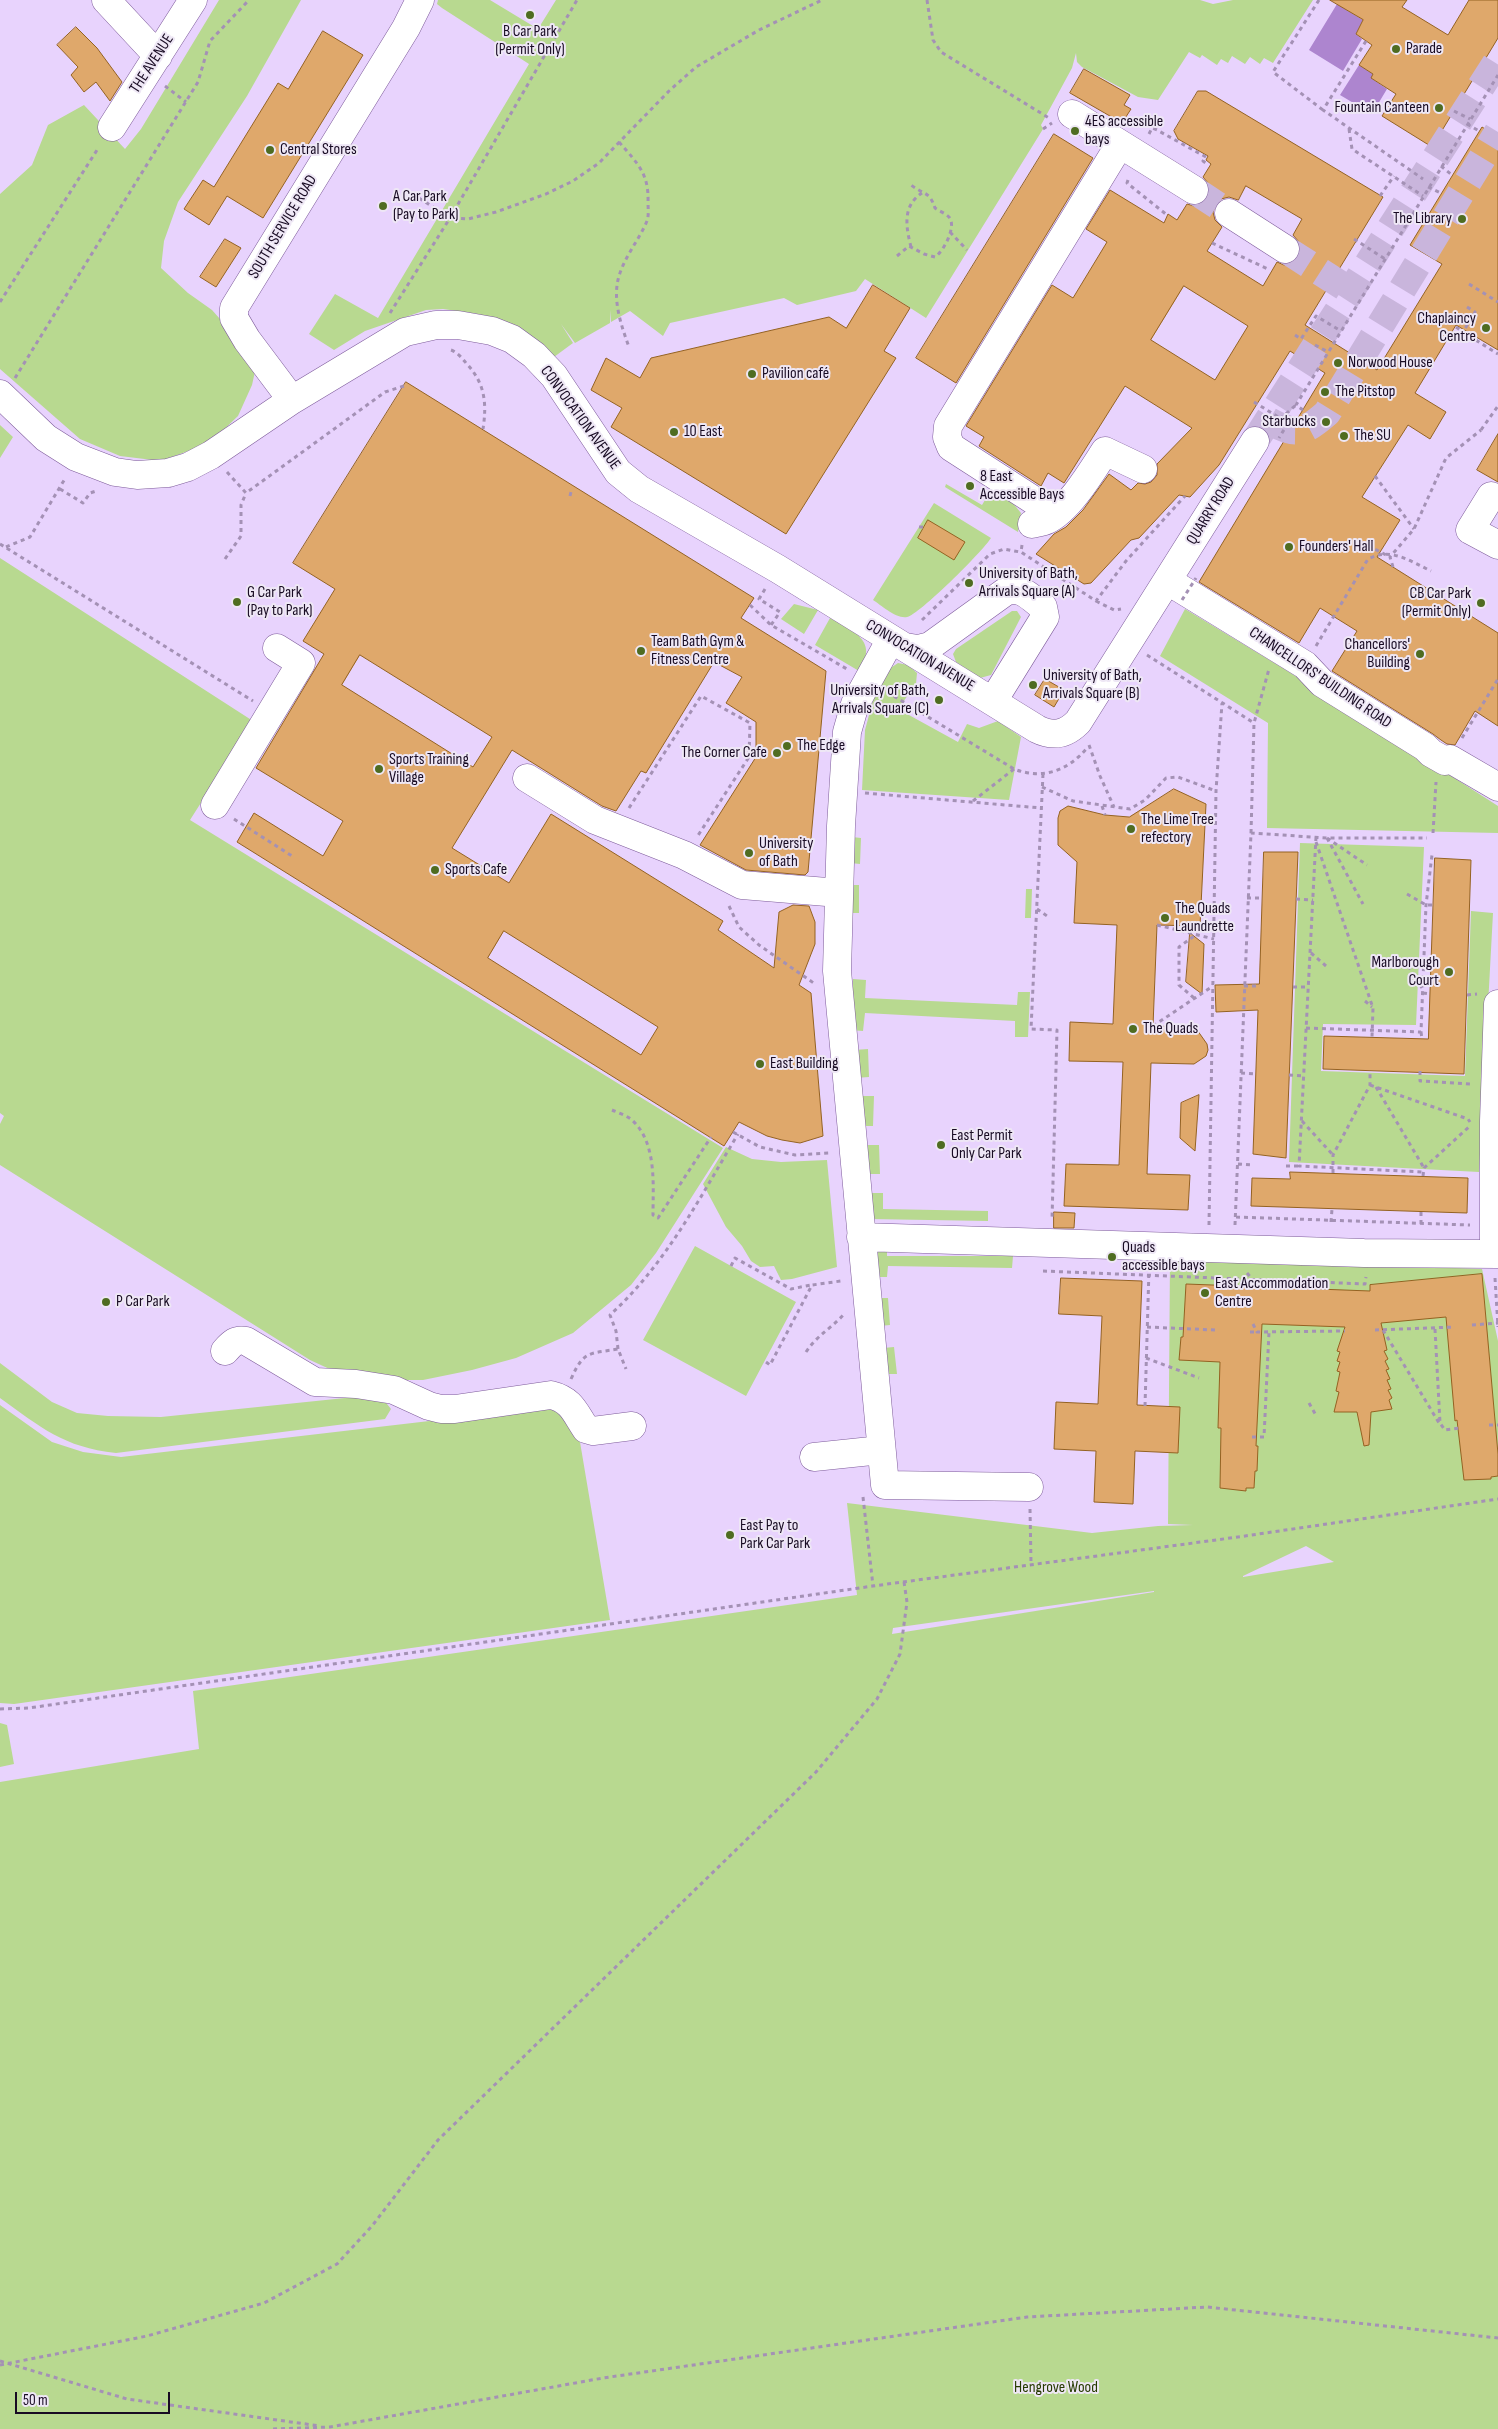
<!DOCTYPE html>
<html>
<head>
<meta charset="utf-8">
<style>
	body { margin:0 }
	#map { position:relative; width:1498px; height:2429px; overflow:hidden; background:#e8d3fd; font-family:"Sofia Sans Condensed",sans-serif }
	canvas { display:block }
	.scale { position:absolute; left:15px; top:2392px; width:155px; height:22px; box-sizing:border-box; border:2px solid #180b23; border-top:0; padding-left:6px; font-size:15px; line-height:18px; white-space:nowrap; color:#180b23; -webkit-text-stroke:4px #eee7f5; paint-order:stroke }
</style>
</head>
<body>
<div id="map">
<canvas width="1498" height="2429"></canvas>
<div class="scale">50 m</div>
</div>
<script>
const ctx = document.querySelector('canvas').getContext('2d');
ctx.lineJoin = 'round';
function fillPath(path, color) { ctx.fillStyle = color; ctx.fill(path, 'evenodd'); }
function strokePath(path, color, width, dash) { ctx.strokeStyle = color; ctx.lineWidth = width; ctx.lineCap = dash ? 'butt' : 'round'; ctx.setLineDash(dash || []); ctx.stroke(path); }
function write(font, color, halo, rows, align = 'center') {
  ctx.font = font + ' "Sofia Sans Condensed",sans-serif'; ctx.lineWidth = 4; ctx.setLineDash([]); ctx.textBaseline = 'middle'; ctx.strokeStyle = halo; ctx.fillStyle = color; for (const [text, x, y, turn = 0] of rows) {
    ctx.save(); ctx.translate(x, y); ctx.rotate((+turn || 0) * Math.PI / 180); ctx.textAlign = isNaN(turn) ? turn : align; if (halo) ctx.strokeText(text, 0, 0); ctx.fillText(text, 0, 0); ctx.restore();
  }
}
fillPath(new Path2D(`
	M219,0H301L247,96L178,202L164,241L161,268L188,293L212,310L243,345L256,367L252,385L238,416L210,443L161,461L120,456L80,439L0,369V194L32,165L48,125L84,105L125,149L141,129Z
	M438,0H490L538,29L556,0H1200L1213,4L1233,0H1313L1273,63L1264,58L1260,64L1250,57L1245,64L1232,56L1228,63L1221,59L1217,65L1202,55L1200,58L1189,52L1158,100L1138,97L1082,67L1077,62L1076,53L1072,68L1041,125L1043,129L926,318L865,279L856,291L797,305L784,298L670,323L663,336L630,311L611,322V310L610,323L575,343L561,324L573,343L554,357L498,321L478,314L443,309L426,310L365,331L334,350L309,334L335,294L378,318L529,64L442,8L437,4Z
	M0,425L13,437L0,458Z
	M946,484L982,505L991,490L1012,502L1021,513L1018,532L945,487Z
	M934,503L991,538C983,551 919,615 907,617C896,619 881,605 873,600Z
	M0,558L253,721L190,820L723,1148L656,1253L631,1285L573,1333L516,1358L472,1370L423,1380H382L336,1372L310,1360L0,1165V1124L4,1116L0,1113Z
	M794,604L818,610L804,634L781,619Z
	M1185,609L1286,670L1498,806V833L1267,828L1268,723L1160,656Z
	M1012,611H1017L1021,617L991,675L980,678L956,662L953,654L956,649Z
	M830,618C854,631 879,641 859,671L815,645Z
	M898,663L908,665L917,673L916,684L898,709L958,742L967,724L979,728L998,721L1021,737L1009,800L862,790L865,730L875,693L883,673Z
	M852,837L861,838L860,864L850,863Z
	M1300,843L1424,847L1416,1025L1323,1024L1321,1071L1465,1076L1471,911L1493,913L1479,1172L1289,1162Z
	M850,885H859V913H850Z
	M1026,889H1032L1031,918H1025Z
	M853,979L866,980L865,998L1017,1005L1018,992H1030L1028,1037H1015V1021L865,1013L863,1031L850,1030Z
	M868,1049L869,1077L855,1078L854,1050Z
	M861,1096H874L873,1126H861Z
	M866,1145H879L880,1174H867Z
	M726,1147L752,1159L781,1162L827,1160L837,1267L792,1279L781,1280L774,1266L760,1267L751,1261L742,1246L726,1227L703,1184Z
	M870,1193H883V1209L988,1211V1221L870,1219Z
	M695,1246L796,1302L746,1396L643,1340Z
	M876,1249H887V1256H1013L1012,1268L888,1266L887,1277H876Z
	M1170,1257L1482,1269L1498,1341V2429H0V1782L199,1749L193,1691L857,1595L847,1503L1092,1533L1158,1526L1193,1525L1168,1524ZM1306,1546L1334,1562L1243,1577V1576ZM1154,1591V1592L892,1634L893,1628Z
	M879,1298H888L890,1325L880,1326Z
	M894,1347L897,1374H885L883,1348Z
	M0,1363L52,1402L77,1413L108,1416L161,1417L374,1395L383,1399L391,1409L385,1419L116,1453C63,1447 42,1428 0,1398Z
	M0,1405L52,1442L83,1452L121,1457L558,1406L580,1442L610,1620L14,1704L0,1703Z
	M0,1723L7,1725L14,1764L0,1767Z`), '#b8d990');
fillPath(new Path2D(`
	M1337,4L1363,20L1356,34L1362,39L1343,71L1309,50Z
	M1359,65L1373,74L1371,78L1387,89L1372,114L1340,95Z`), '#ad85cf');
const building = new Path2D(`
	M1330,0H1407L1402,7L1448,35L1469,0H1498V38L1432,147L1382,116L1396,94L1371,78L1373,74L1359,65L1372,45L1356,34L1363,20Z
	M76,27L97,48L122,82L110,101L96,82L84,92L71,75L78,67L57,45Z
	M323,31L363,55L263,218L227,196L209,225L184,209L203,180L214,187L278,83L288,89Z
	M1084,69L1130,95L1124,105L1131,109L1122,123L1070,93Z
	M1198,91H1206L1383,197L1305,325L1377,370L1442,264L1410,245L1482,127L1498,137V350L1456,325L1415,393L1446,412L1430,439L1408,425L1362,497L1400,520L1377,557L1498,633V726L1475,711L1455,745L1447,744L1441,740L1433,734L1332,671L1357,631L1320,608L1299,643L1199,582L1325,373L1290,351L1219,465L1190,497L1179,495L1139,538L1131,540L1091,583L1084,584L1036,554L1054,534L1066,527L1083,510L1109,474L1131,490L1138,483L1145,484L1151,482L1157,475V464L1192,428L1125,386L1064,483L1048,473L1041,486L979,446L984,437L966,426L1052,285L1073,298L1107,242L1086,229L1110,190L1164,223L1168,214L1177,220L1187,204L1194,206L1201,204L1207,199L1210,190L1208,183L1203,177L1211,164L1206,160L1208,156L1178,139L1174,131ZM1246,186L1302,219L1293,235L1299,242L1301,250L1298,257L1292,263L1284,265L1277,262L1263,286L1207,251L1222,227L1215,220L1213,212L1216,205L1221,199L1229,197L1238,200ZM1184,286L1248,326L1215,380L1151,340Z
	M1054,134L1093,158L956,383L916,358Z
	M225,239L241,248L216,287L200,277Z
	M873,285L910,308L884,351L896,358L786,534L611,427L622,408L591,390L606,358L640,378L651,358L829,317L846,328Z
	M406,382L754,598L741,618L826,671L808,872L805,875L746,870L700,845L756,757V722L726,703L742,677L714,662L646,773L641,771L616,811L602,806L512,750L452,848L509,883L551,814L723,921L718,930L774,968L779,912L793,905L809,906L815,922V944L799,985L811,993L823,1136L800,1143L782,1140L767,1136L739,1122L724,1146L237,842L254,813L323,856L343,821L256,768L324,654L303,641L335,589L293,563ZM360,655L492,737L473,767L342,685ZM504,931L658,1027L641,1055L488,958Z
	M1498,434V482L1477,470Z
	M928,520L965,542L954,560L918,538Z
	M1045,679L1064,690L1054,707L1035,695Z
	M1174,789L1206,804L1200,926L1157,925L1153,1026L1195,1027L1207,1044L1208,1050L1206,1056L1194,1064L1151,1063L1147,1174L1190,1175L1188,1210L1064,1206L1066,1164L1119,1165L1123,1062L1069,1061L1070,1022L1113,1024L1117,925L1074,923L1077,862L1058,845V818L1060,811L1068,806L1105,815L1129,817Z
	M1264,852H1298L1286,1158L1253,1154L1258,1010L1216,1012L1215,985L1259,984Z
	M1435,858L1471,860L1464,1074L1323,1069L1324,1036L1428,1039Z
	M1190,933L1204,944L1202,994L1186,982Z
	M1199,1095L1195,1151L1180,1138L1181,1103Z
	M1290,1172L1468,1178L1467,1213L1251,1206L1252,1178L1290,1179Z
	M1054,1212L1075,1213L1074,1228H1054Z
	M1482,1274L1498,1454V1476L1491,1477V1479L1464,1480L1457,1420L1455,1421L1446,1317L1381,1323L1387,1350L1384,1351L1388,1359L1385,1361L1389,1369L1386,1370L1390,1379L1387,1380L1391,1389L1388,1390L1392,1398L1389,1400L1392,1409L1371,1412L1369,1445L1364,1446L1357,1412H1334L1339,1392L1336,1391L1340,1372L1337,1371L1340,1362L1337,1361L1340,1352L1337,1351L1345,1327L1262,1324L1256,1446H1258L1257,1471H1255L1254,1488H1246V1491L1220,1488L1221,1428H1218L1220,1362L1179,1360L1181,1337H1183L1186,1284L1370,1291V1285Z
	M1061,1278L1142,1281L1137,1405L1180,1407L1178,1453L1135,1451L1133,1504L1094,1502L1096,1451L1054,1449L1056,1402L1098,1404L1102,1316L1059,1314Z`);
fillPath(building, '#dfa86b');
strokePath(building, '#946222', 1);
strokePath(new Path2D(`
	M1194,190L1229,213
	M1285,249L1352,292
	M1269,421C1296,436 1304,433 1327,413L1498,132
	M1255,441L1498,60`), '#c9b5dc', 28, [28, 14]);
const minor = new Path2D(`
	M106,0L158,56
	M1072,114L1194,190
	M112,127L193,0
	M1229,213L1285,249
	M0,394L46,438L76,457L115,472L137,475L168,473L188,467L211,455L292,400L405,332L436,325H458L492,331L512,339L534,355L554,376L618,472L639,489L778,569L1037,729C1053,737 1065,735 1078,722L1255,441
	M292,400L247,340L234,318V308L406,28L420,0
	M1491,496L1470,530L1498,545
	M1055,514L951,447L947,437L948,426L1120,144
	M1032,524C1036,523 1043,522 1047,520C1069,510 1092,471 1105,451L1143,469
	M1168,581L1305,665L1322,683L1425,747L1431,753L1445,761L1450,759L1498,787
	M891,639L855,704L847,732L841,826L837,971L885,1485L1029,1487
	M905,647L918,649L930,646L1005,592C1021,585 1031,598 1043,607L1045,617L993,701
	M527,778L595,820L684,855L742,885L839,893
	M215,805L301,663L277,648
	M861,1237L1364,1253L1498,1254
	M1494,1254V1121L1498,1004
	M225,1351C232,1343 236,1339 246,1341L315,1382L356,1384L394,1390L429,1406L441,1409H455L551,1395C572,1400 575,1413 586,1429L593,1431L632,1426
	M814,1457L881,1450`);
strokePath(minor, '#7d5b9a', 29);
strokePath(new Path2D(`
	M927,0L933,40L941,52L1049,118
	M1319,0L1273,72L1323,110
	M1366,41L1323,110L1423,179
	M165,86L186,102
	M1454,111L1470,119
	M1467,124L1479,131
	M1043,129L1052,123
	M1349,129L1352,149L1423,196
	M1149,134L1152,128L1157,130L1206,157L1203,161L1207,164
	M619,142C637,163 649,173 648,202C648,208 649,216 647,221C639,240 625,256 619,276C612,299 621,325 629,347
	M1441,166L1452,175
	M1128,180L1127,183L1167,215
	M1428,187L1441,193
	M1380,196L1394,176
	M419,198L450,218L468,219L496,212L546,194L573,181L599,163L669,91L696,67L759,30L822,0
	M950,232L967,250
	M1354,239L1385,259
	M1212,243L1268,269
	M911,247C906,227 902,206 922,193
	M897,256L909,246L924,254L935,257C944,251 957,226 949,217C945,213 939,211 935,208C929,191 926,196 911,185
	M1469,284L1498,302
	M0,302L99,147
	M1467,307L1475,312L1463,332L1498,354
	M390,313L450,218L577,0
	M1456,327L1463,332
	M1295,335L1301,339L1316,316L1341,331
	M1315,345L1328,352
	M451,350C457,352 462,358 466,363C485,383 487,403 483,429
	M15,378L198,82L210,41L249,0
	M1254,402L1288,423L1279,438
	M1303,410L1296,405L1498,75
	M1280,419L1296,405
	M1481,430L1498,406
	M227,472L246,493L385,392L404,386
	M1375,476L1414,529
	M60,489L83,503L90,493L96,491
	M570,496L571,492
	M919,527H924
	M0,544L253,701
	M1022,545L1021,552L1096,601L1126,561L1185,496
	M6,547L30,537L66,477
	M225,559L241,536V505L246,493
	M765,589L759,599L780,612L771,625
	M1096,601L1114,610L1121,609
	M750,605L771,625L847,669
	M922,620L990,554L1004,549L1020,552
	M1316,646L1368,559C1391,547 1410,561 1431,571
	M1147,655L1254,723
	M887,692L1014,769C1042,780 1068,771 1087,748
	M1462,738L1498,679
	M1089,745L1100,776L1114,807
	M1043,774L1031,1029L1057,1030L1052,1220
	M1042,787L1073,801L1130,809L1145,800L1166,778L1178,777L1216,791
	M865,793L1041,808
	M973,801L1014,769
	M1102,806L1105,815
	M629,808L701,696L750,723L749,757L697,837
	M234,819L292,856
	M1251,833L1254,723L1269,669
	M1433,833L1436,782
	M1316,837L1299,1166L1423,1172
	M1327,838L1363,904
	M1327,838L1367,865
	M1316,842L1373,1008L1372,1037
	M1407,894L1426,905H1433
	M1247,898H1263
	M1296,899L1313,900
	M729,906L739,927L759,945L815,984
	M1037,909L1047,916
	M1157,925L1214,939
	M1311,953L1326,966
	M1404,959L1422,988
	M1244,986H1259
	M1293,987H1308
	M1423,993L1430,994
	M1467,995L1477,994
	M1194,998L1179,985V947L1197,934
	M1365,1001L1372,1007
	M1153,1026L1213,986
	M1306,1028L1421,1032L1426,905L1432,855
	M1421,1032L1422,1039
	M1420,1071V1081L1470,1084L1471,1082
	M1241,1073L1256,1074
	M1289,1075L1304,1076
	M1370,1085L1468,1119L1470,1122
	M1376,1087L1424,1168
	M612,1110C619,1113 628,1116 633,1121C657,1144 653,1185 653,1215L658,1218L711,1137
	M1302,1121L1333,1155
	M733,1132L760,1147L795,1155L830,1153
	M1238,1164L1252,1165
	M1286,1166H1299
	M1333,1173V1155L1370,1085V1071
	M1423,1176L1424,1168L1471,1125
	M1421,1212V1224
	M1236,1217L1470,1225
	M1331,1222L1332,1209
	M1209,1225L1216,791L1222,703
	M1235,1225L1251,833L1327,838H1427
	M731,1266L735,1258L791,1289L811,1285
	M1043,1271L1365,1284L1366,1277
	M1247,1273L1253,1280V1288
	M1495,1278L1498,1327
	M1253,1324L1257,1332L1345,1331
	M1472,1325L1498,1323
	M1147,1327L1215,1330
	M1435,1329L1440,1423L1445,1430L1461,1428
	M1375,1330L1455,1327
	M1383,1330L1439,1423
	M1250,1332H1257
	M618,1349L616,1331L610,1315C666,1264 699,1199 738,1134
	M806,1352C818,1334 831,1329 844,1314
	M1146,1358L1199,1378
	M766,1362L770,1365L812,1285L841,1281
	M571,1379C584,1350 589,1354 618,1349L626,1369
	M1309,1403L1317,1417
	M1145,1406L1149,1269
	M1489,1425H1498
	M1252,1437H1264L1269,1332
	M863,1497L873,1586
	M1030,1509L1031,1563
	M0,1709L29,1708L873,1586L1238,1537L1498,1499
	M0,2361L127,2399L320,2426
	M0,2365L147,2336L264,2303L337,2264L372,2226L438,2140L816,1772L877,1699L900,1654L907,1602L904,1582
	M273,2429L330,2427L603,2378L1027,2317L1207,2307L1498,2338`), '#a491b5', 3, [4, 4]);
strokePath(minor, '#fff', 28);
strokePath(new Path2D(`
	M1361,542L1390,557
	M1393,567L1390,557L1414,529L1446,458L1481,430
	M1182,600L1196,578`), '#a491b5', 3, [4, 4]);
for (const [x, y, r, color] of [
	[530,15,5,"#4f6c21"],
	[1396,49,5,"#4f6c21"],
	[1439,108,5,"#4f6c21"],
	[1075,131,5,"#4f6c21"],
	[270,150,5,"#4f6c21"],
	[383,206,5,"#4f6c21"],
	[1462,219,5,"#4f6c21"],
	[1486,328,5,"#4f6c21"],
	[1338,363,5,"#4f6c21"],
	[752,374,5,"#4f6c21"],
	[1325,392,5,"#4f6c21"],
	[1326,422,5,"#4f6c21"],
	[674,432,5,"#4f6c21"],
	[1344,436,5,"#4f6c21"],
	[970,486,5,"#4f6c21"],
	[1289,547,5,"#4f6c21"],
	[969,583,5,"#4f6c21"],
	[237,602,5,"#4f6c21"],
	[1481,603,5,"#4f6c21"],
	[641,651,5,"#4f6c21"],
	[1420,654,5,"#4f6c21"],
	[1033,685,5,"#4f6c21"],
	[939,700,5,"#4f6c21"],
	[787,746,5,"#4f6c21"],
	[777,753,5,"#4f6c21"],
	[379,769,5,"#4f6c21"],
	[1131,829,5,"#4f6c21"],
	[749,853,5,"#4f6c21"],
	[435,870,5,"#4f6c21"],
	[1165,918,5,"#4f6c21"],
	[1449,972,5,"#4f6c21"],
	[1133,1029,5,"#4f6c21"],
	[760,1064,5,"#4f6c21"],
	[941,1145,5,"#4f6c21"],
	[1112,1257,5,"#4f6c21"],
	[1205,1293,5,"#4f6c21"],
	[106,1302,5,"#4f6c21"],
	[730,1535,5,"#4f6c21"]
]) { const dot = new Path2D(); dot.arc(x, y, r, 0, 2 * Math.PI); ctx.fillStyle = color; ctx.fill(dot); strokePath(dot, '#eee7f5', 2); }
write('16px', '#180b23', '#eee7f5', [
	["B Car Park",530,32,"center"],
	["(Permit Only)",530,50,"center"],
	["Parade",1406,49],
	["Fountain Canteen",1429,108,"right"],
	["4ES accessible",1085,122],
	["bays",1085,140],
	["Central Stores",280,150],
	["A Car Park",393,197],
	["(Pay to Park)",393,215],
	["The Library",1452,219,"right"],
	["Chaplaincy",1476,319,"right"],
	["Centre",1476,337,"right"],
	["Norwood House",1348,363],
	["Pavilion café",762,374],
	["The Pitstop",1335,392],
	["Starbucks",1316,422,"right"],
	["10 East",684,432],
	["The SU",1354,436],
	["8 East",980,477],
	["Accessible Bays",980,495],
	["Founders' Hall",1299,547],
	["University of Bath,",979,574],
	["Arrivals Square (A)",979,592],
	["G Car Park",247,593],
	["(Pay to Park)",247,611],
	["CB Car Park",1471,594,"right"],
	["(Permit Only)",1471,612,"right"],
	["Team Bath Gym &",651,642],
	["Fitness Centre",651,660],
	["Chancellors'",1410,645,"right"],
	["Building",1410,663,"right"],
	["University of Bath,",1043,676],
	["Arrivals Square (B)",1043,694],
	["University of Bath,",929,691,"right"],
	["Arrivals Square (C)",929,709,"right"],
	["The Edge",797,746],
	["The Corner Cafe",767,753,"right"],
	["Sports Training",389,760],
	["Village",389,778],
	["The Lime Tree",1141,820],
	["refectory",1141,838],
	["University",759,844],
	["of Bath",759,862],
	["Sports Cafe",445,870],
	["The Quads",1175,909],
	["Laundrette",1175,927],
	["Marlborough",1439,963,"right"],
	["Court",1439,981,"right"],
	["The Quads",1143,1029],
	["East Building",770,1064],
	["East Permit",951,1136],
	["Only Car Park",951,1154],
	["Quads",1122,1248],
	["accessible bays",1122,1266],
	["East Accommodation",1215,1284],
	["Centre",1215,1302],
	["P Car Park",116,1302],
	["East Pay to",740,1526],
	["Park Car Park",740,1544]
], 'left');
write('16px', '#180b23', '#eee7f5', [
	["THE AVENUE",152,64,-57],
	["SOUTH SERVICE ROAD",283,227,-59],
	["CONVOCATION AVENUE",580,418,54],
	["QUARRY ROAD",1211,511,-58],
	["CONVOCATION AVENUE",920,656,31],
	["CHANCELLORS' BUILDING ROAD",1320,678,34]
]);
write('16px', '#263b00', '#eee7f5', [
	["Hengrove Wood",1056,2388]
]);
</script>
</body>
</html>
